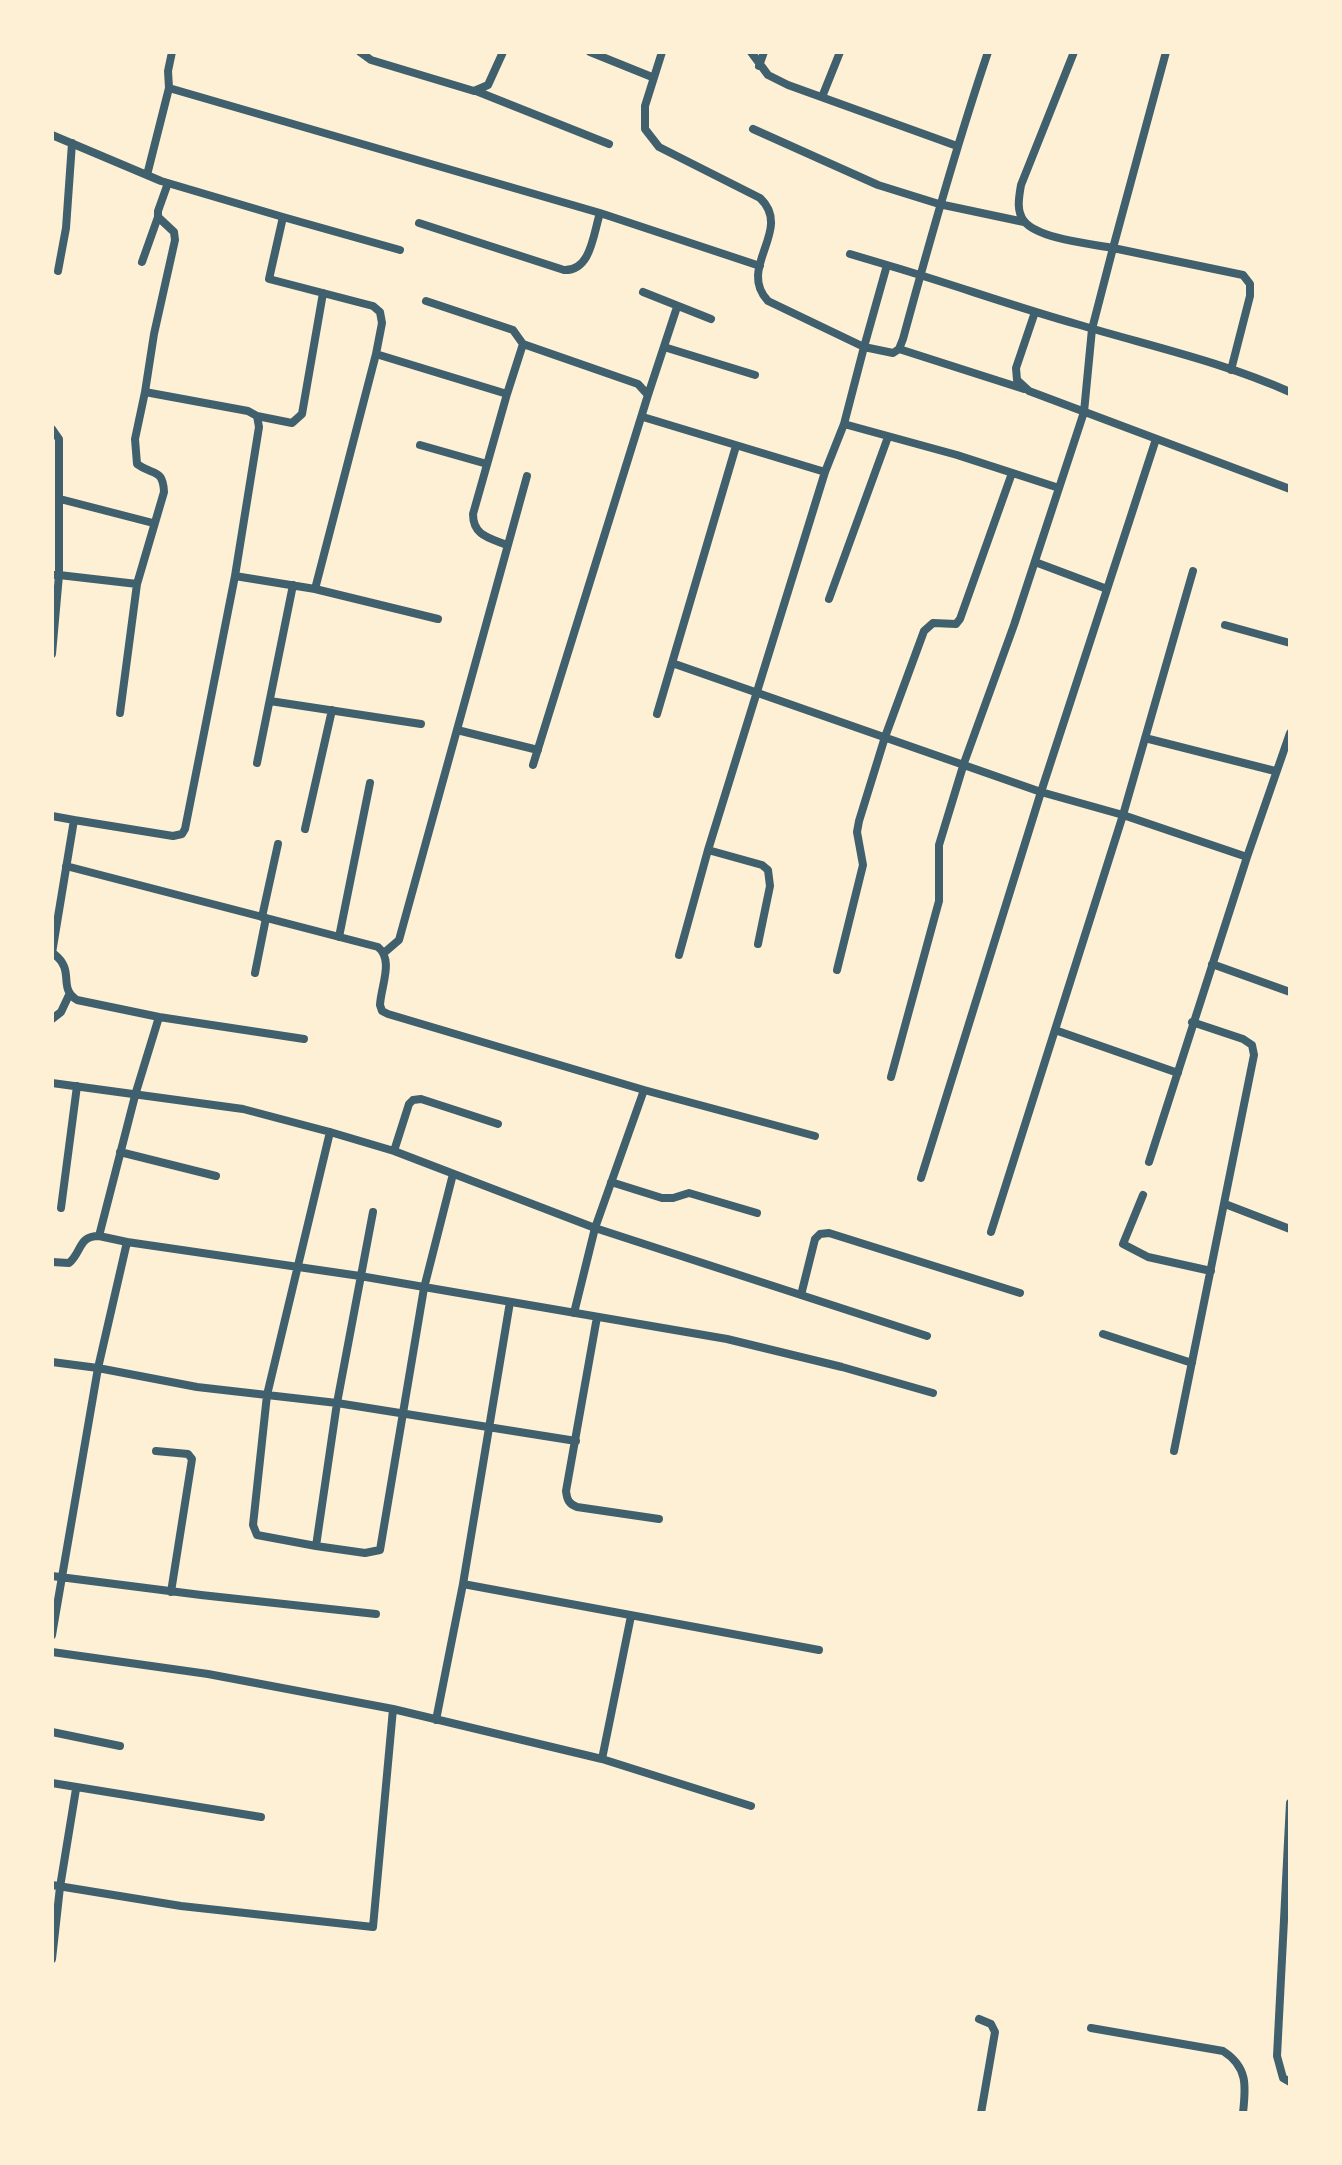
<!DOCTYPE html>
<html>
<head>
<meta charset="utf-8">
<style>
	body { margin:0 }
	#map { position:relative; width:1342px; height:2165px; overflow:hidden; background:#fdf0d5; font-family:"Libre Baskerville",serif }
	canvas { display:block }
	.frame { position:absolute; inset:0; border:54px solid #fdf0d5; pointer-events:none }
</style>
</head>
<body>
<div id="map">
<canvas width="1342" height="2165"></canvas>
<div class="frame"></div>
</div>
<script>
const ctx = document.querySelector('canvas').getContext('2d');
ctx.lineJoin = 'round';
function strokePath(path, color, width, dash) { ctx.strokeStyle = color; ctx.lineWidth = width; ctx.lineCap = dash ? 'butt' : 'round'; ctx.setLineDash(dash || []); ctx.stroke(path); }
strokePath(new Path2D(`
	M360,52L371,60L474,91L488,85L503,52
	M590,52L652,77
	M662,52L645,106V129L659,147L760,198C794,230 736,267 768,301L864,347L844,424L825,472L708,850L679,955
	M751,52L768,75L788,85L957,146
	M988,52C956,147 929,243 903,339L899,349L893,353L864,347L887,265C952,284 1015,307 1080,325C1150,346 1223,362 1290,392
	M1074,52L1021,185C1019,197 1016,211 1024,221C1038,239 1092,244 1113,248L1166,52
	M759,66L764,52
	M169,88L600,213L760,266
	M476,91L609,144
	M822,97L840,52
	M753,129L878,185L939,204L1024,222
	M52,135L161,181L283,217L269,279L373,306L380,312L382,323L376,354L315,589L235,576L259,427L257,416L248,411L145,392L135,439L137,464C153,476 163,468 164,492L137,584L120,713
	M147,175L169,88L168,71L172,52
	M283,217L400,250
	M419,223L564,270C591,271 593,235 600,213
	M850,254L887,265
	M142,262L158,217
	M58,271L66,228L72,143
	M643,292L711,319
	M426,301L513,330L523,344L638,384L648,395L533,765
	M1035,312L1016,368L1017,380L1029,391L1290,489
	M664,347L755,375
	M899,349L1024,389
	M376,354L507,394L523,344
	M145,392L154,334L175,240L174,232L158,217V211L168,183
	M507,394L473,514C473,536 490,538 507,545
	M648,395L677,307
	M257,416L292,423L302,414L323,293
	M643,417L825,472
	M844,424L957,455L1059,488
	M52,429L59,439V575H52
	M420,445L487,464
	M60,499L153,523
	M1035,562L1107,589
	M315,589L438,619
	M829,599L888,437
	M1225,625L1290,643
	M52,654L59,575L137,584
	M672,663L1041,792L1123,815L1247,857
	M270,701L421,724
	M657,714L736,446
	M457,730L538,750
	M1145,738L1275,771
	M257,763L293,585
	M52,816L74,820L52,953
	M74,820L173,836L182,834L185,829L235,576
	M305,829L332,710
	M708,850L762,865L768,870L770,886L758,944
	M66,866L378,947C394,960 381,986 380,1005L382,1011L388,1014L644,1090L815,1136
	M262,917L278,844
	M339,937L370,783
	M385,952L399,940L527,476
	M54,954C76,971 57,987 77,1000L159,1017L304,1039
	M1212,964L1290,992
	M837,970L863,865L857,832L859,821L885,737L924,631L933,623L956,624L960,619L1012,473
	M255,973L266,918
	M52,1019L61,1012L69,995
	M1055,1030L1178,1073
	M891,1077L939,901V845L964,763L1014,625L1084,412L1092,329L1113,248L1243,275L1250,284V296L1231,370
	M52,1083L243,1109L330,1132L394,1151L595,1228L927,1336
	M330,1132L267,1395L253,1525L257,1535L316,1546L337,1403L373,1212
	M394,1151L409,1104L413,1100L421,1099L498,1124
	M120,1152L216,1176
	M1149,1162L1247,857L1290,733
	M921,1178L1041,792L1156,439
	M611,1182L662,1198H673L689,1193L757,1213
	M1143,1195L1123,1244L1148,1257L1211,1271
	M1225,1204L1290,1229
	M61,1208L77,1086
	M991,1232L1123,815L1193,571
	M127,1242L99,1236L136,1092L159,1017
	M52,1262L69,1263C82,1252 78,1236 99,1236
	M801,1295L815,1239L820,1234L829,1233L1020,1293
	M510,1302L463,1584L819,1650
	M574,1313L595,1228L644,1090
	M597,1317L566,1491C567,1500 569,1504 577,1507L659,1519
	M1103,1334L1192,1363
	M52,1362L98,1368L197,1387L337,1403L576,1441
	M156,1451L188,1454L192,1459L171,1592
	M1174,1451L1254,1055L1252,1045L1243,1039L1192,1022
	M316,1546L365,1553L380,1550L424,1288L453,1174
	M52,1576L201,1595L376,1614
	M52,1635L98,1368L127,1242L360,1276L727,1339L842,1367L933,1393
	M52,1652L208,1674L393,1709
	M436,1720L463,1584
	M52,1732L120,1746
	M602,1759L751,1806
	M52,1783L261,1817
	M1290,1803L1277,2056L1283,2078L1290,2082
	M52,1885L181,1906L373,1927L393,1709L602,1759L631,1616
	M52,1959L60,1887L76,1789
	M979,2019L991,2024L995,2032L981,2113
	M1091,2028L1223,2051C1248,2067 1246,2086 1243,2113`), '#3f606c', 8);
</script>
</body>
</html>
